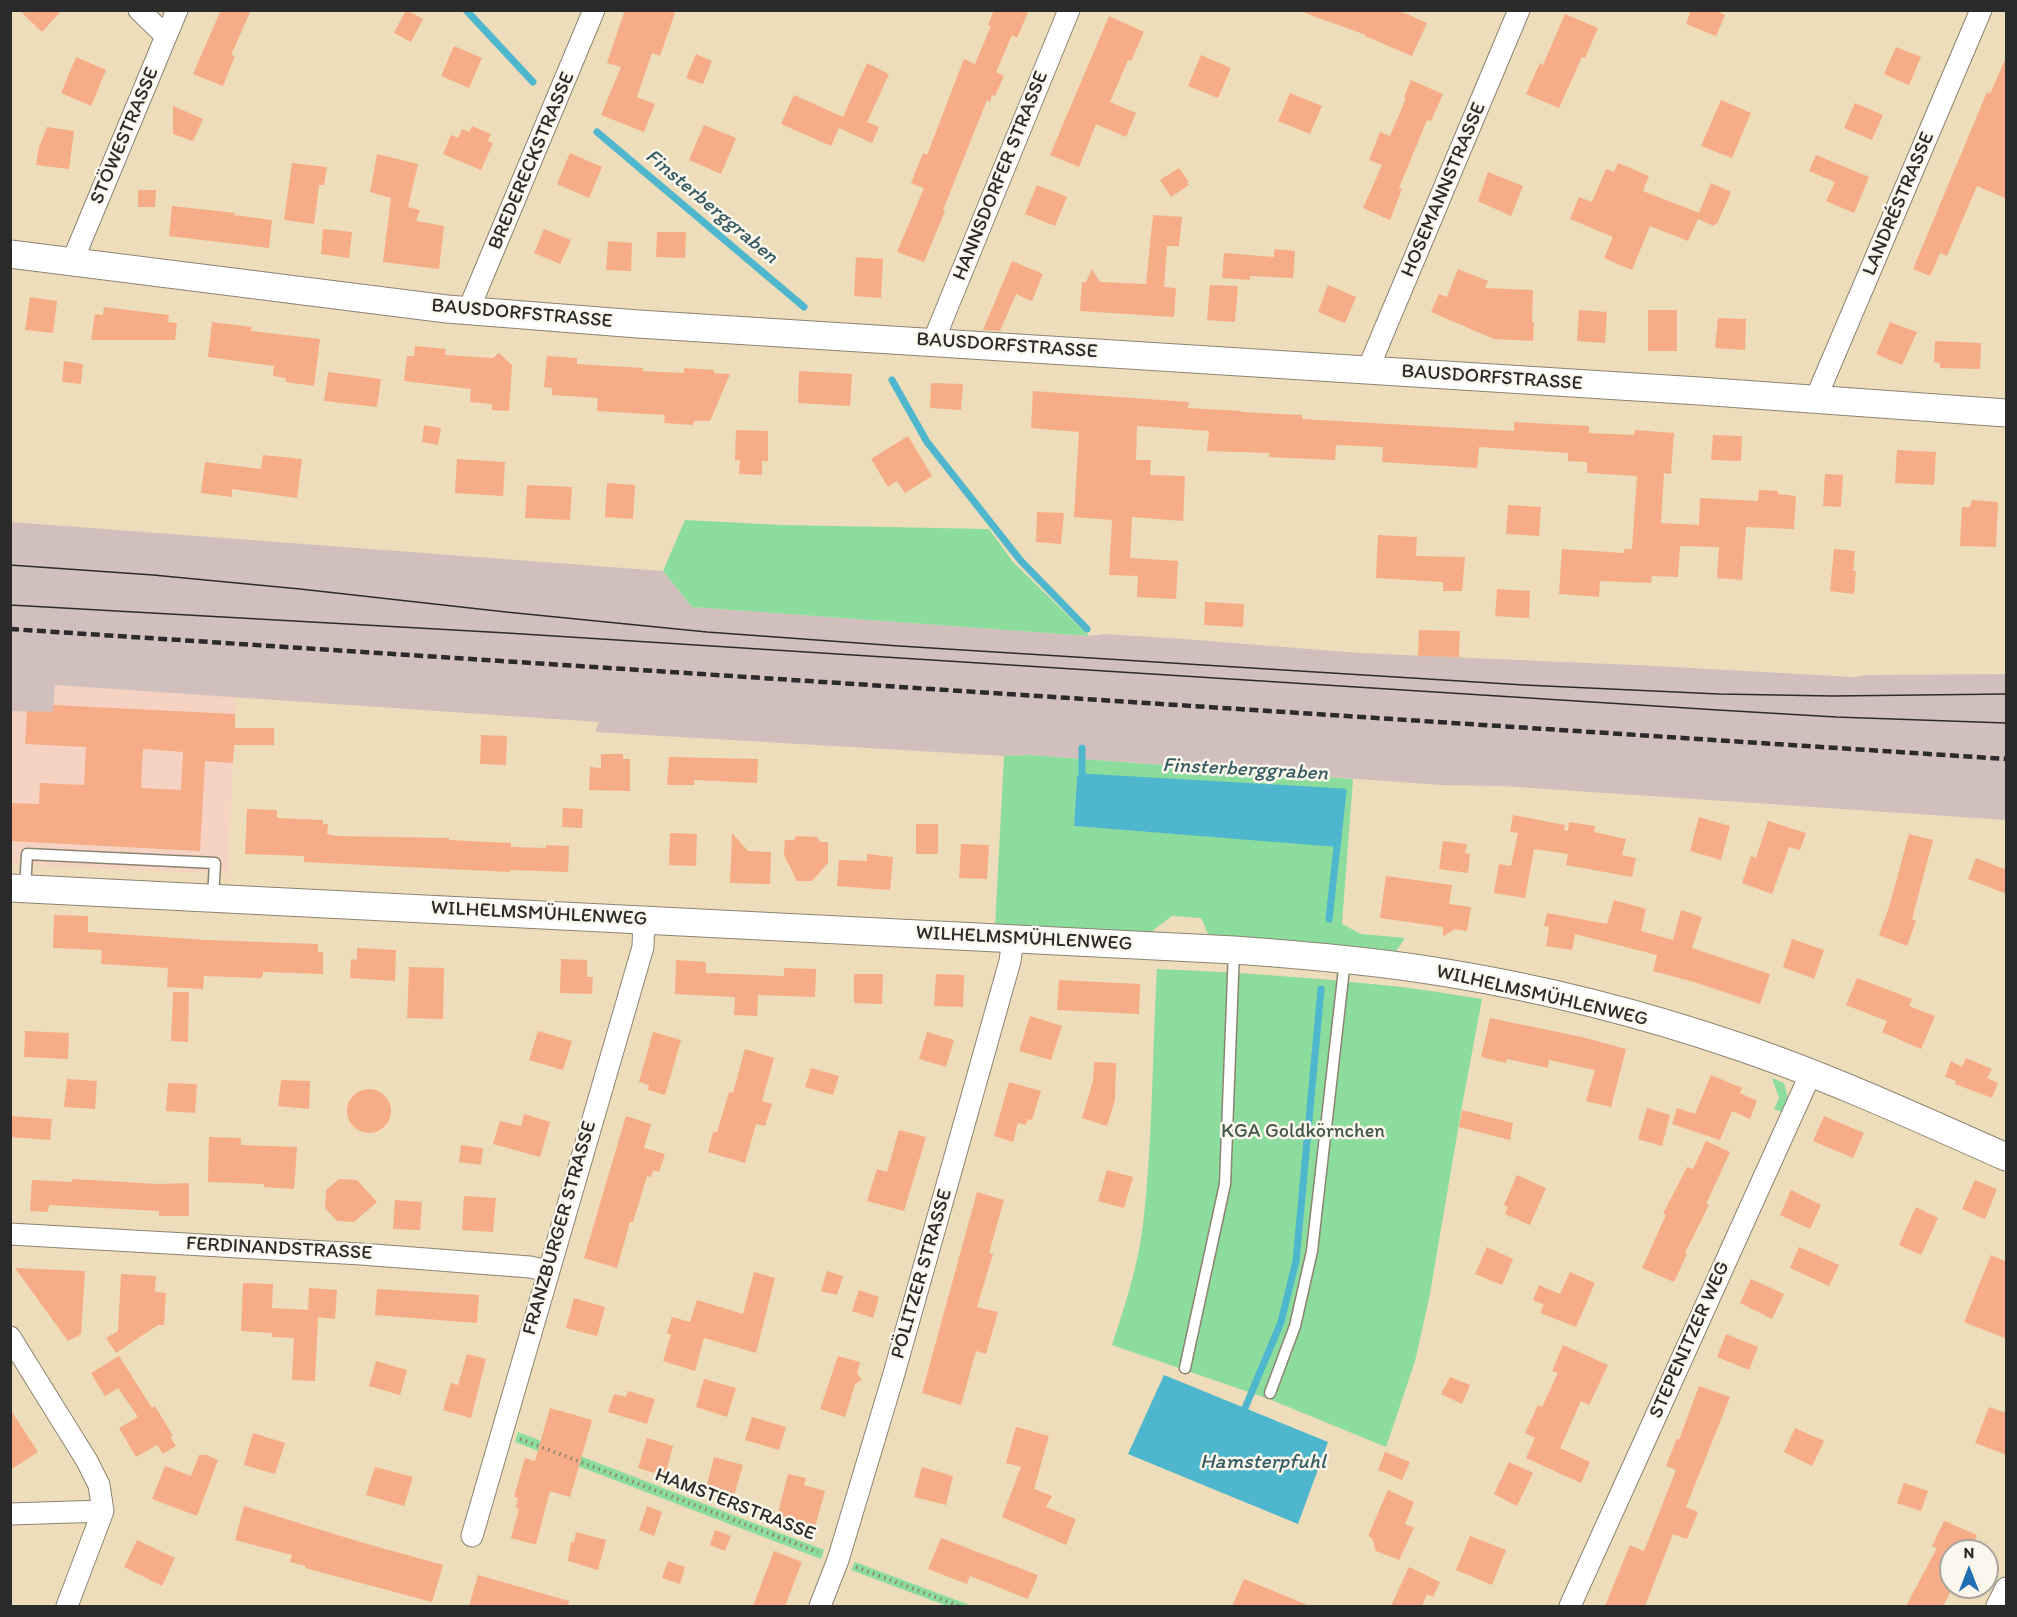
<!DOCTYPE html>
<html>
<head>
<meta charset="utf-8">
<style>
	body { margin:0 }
	#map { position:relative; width:2017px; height:1617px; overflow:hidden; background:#eeddba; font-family:Itim,sans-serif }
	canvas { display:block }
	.frame { position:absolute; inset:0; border:12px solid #2b2b2b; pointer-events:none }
	.north { position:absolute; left:1939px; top:1539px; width:60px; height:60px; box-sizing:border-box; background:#fbf7ec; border:2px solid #a8a59f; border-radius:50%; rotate:0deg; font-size:16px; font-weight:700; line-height:24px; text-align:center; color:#2b2b2b }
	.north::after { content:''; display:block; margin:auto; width:21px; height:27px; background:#1f6fb2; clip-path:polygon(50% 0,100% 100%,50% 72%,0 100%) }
</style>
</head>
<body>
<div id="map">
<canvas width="2017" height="1617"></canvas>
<div class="frame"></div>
<div class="north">N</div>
</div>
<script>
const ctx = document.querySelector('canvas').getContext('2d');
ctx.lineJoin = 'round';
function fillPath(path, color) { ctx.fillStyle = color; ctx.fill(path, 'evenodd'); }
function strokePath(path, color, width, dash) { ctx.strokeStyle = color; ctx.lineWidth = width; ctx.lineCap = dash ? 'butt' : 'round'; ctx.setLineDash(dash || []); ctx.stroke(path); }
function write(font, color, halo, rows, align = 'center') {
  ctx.font = font + ' Itim,sans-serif'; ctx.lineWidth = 5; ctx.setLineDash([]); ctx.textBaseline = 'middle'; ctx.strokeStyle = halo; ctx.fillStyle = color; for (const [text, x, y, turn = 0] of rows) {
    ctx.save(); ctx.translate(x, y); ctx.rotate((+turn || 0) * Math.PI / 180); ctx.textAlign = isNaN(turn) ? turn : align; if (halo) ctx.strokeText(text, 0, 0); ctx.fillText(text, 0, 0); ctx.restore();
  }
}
fillPath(new Path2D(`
	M55,685L236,697L228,874L12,864L15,804L10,803V711L52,712Z`), '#f5d2c2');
fillPath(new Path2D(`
	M11,522L663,571L692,607L1089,636L1104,634L1184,639L1359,653L1656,666L1853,677L1869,675L2006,674V820L1502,786L1441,785L1028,755L1004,756L595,732L599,722L55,685L53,712L11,711Z`), '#d1bfbd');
fillPath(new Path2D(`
	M685,520L781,525L989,529L1013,562L1089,636L692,607L663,571Z
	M1028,755L1353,779L1342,924L1361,934L1405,938L1394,954L1210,938L1201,918L1172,916L1147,935L995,927L1004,756ZM1077,776L1343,792L1338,846L1074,826Z
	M1157,969C1233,972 1307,977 1382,985C1416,988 1449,994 1482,999L1462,1106L1429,1299L1415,1361L1386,1447L1269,1399L1112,1345C1125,1305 1138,1266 1143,1225C1153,1140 1152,1054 1157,969Z
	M1772,1078L1784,1083L1788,1098L1782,1112L1774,1109L1779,1098Z
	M518,1432L824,1550L821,1559L515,1442Z
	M855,1562L972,1606H947L851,1570Z`), '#8bdc9d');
fillPath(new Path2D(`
	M1077,776L1343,792L1338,847L1074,826Z
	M1164,1375L1328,1442L1298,1524L1128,1454Z`), '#4eb6cd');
strokePath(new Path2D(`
	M466,10L533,82
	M597,132L804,307
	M892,380L927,442L1021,561L1087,629
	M1082,748V777L1343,792L1329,919
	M1245,1408L1281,1322L1296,1261L1321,989`), '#4eb6cd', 7);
fillPath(new Path2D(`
	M19,10H62L42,32Z
	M221,10H251L231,55L235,56L223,86L193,74Z
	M406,10L423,19L411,42L394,33Z
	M625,10H676L660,56L652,53L637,97L655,104L644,132L601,115L621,67L607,63Z
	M994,10H1029L1017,38L1012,35L996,72L1004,76L995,96L992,95L990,102L987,100L943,210L945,211L924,262L897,252L924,188L911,183L923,153L927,155L964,59L975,64L991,26L988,25Z
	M1305,10H1398L1427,23L1412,56L1365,36L1366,35L1305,13Z
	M1691,10H1715L1725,15L1716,36L1686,24Z
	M1565,14L1598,28L1585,58L1582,57L1559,108L1526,94L1540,63L1543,65Z
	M1109,16L1144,32L1131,61L1128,60L1110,102L1136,113L1126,137L1096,124L1079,167L1050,155Z
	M454,46L482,58L469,88L441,76Z
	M1896,47L1921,57L1909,85L1884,74Z
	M696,54L712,61L703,84L686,78Z
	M1201,55L1231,68L1218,98L1188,86Z
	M2007,55V199L1977,186L1947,256L1940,253L1930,276L1913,269L1987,92L1990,94Z
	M76,57L106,70L91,106L61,93Z
	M867,63L889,74L867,122L879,127L872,143L839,128L831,146L781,124L794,95L843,117Z
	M1411,80L1443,94L1431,121L1427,120L1399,188L1402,189L1390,220L1363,208L1382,165L1369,160L1380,132L1390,136L1406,98L1404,97Z
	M1290,93L1322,106L1310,134L1278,121Z
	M1721,100L1751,113L1732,158L1701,146Z
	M1855,103L1883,115L1872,140L1844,128Z
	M173,106L203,119L193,141L173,134Z
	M704,125L736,138L721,174L689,160Z
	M472,126L491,134L488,141L493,143L481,170L443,154L451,135L458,138L462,129L469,132Z
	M47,127L74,131L69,169L36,165L39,147Z
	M570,153L602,167L589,198L557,184Z
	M377,154L418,164L408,207L420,210L416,221L444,226L439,269L383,262L391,198L370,192Z
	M1816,155L1869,177L1854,213L1826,201L1835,182L1809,171Z
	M292,163L327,167L324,185H319L314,224L284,220Z
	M1618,163L1649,176L1643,191L1699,213L1711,183L1731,192L1717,224L1716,223L1714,226L1698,219L1688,241L1650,226L1632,270L1604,258L1613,237L1570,219L1579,197L1592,202L1606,169L1614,172Z
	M1179,168L1189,182L1187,183L1189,185L1171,197L1160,180Z
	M1488,172L1523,186L1511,216L1478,201Z
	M1037,185L1067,197L1055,226L1025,214Z
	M138,190H156L155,207H138Z
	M172,206L235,213L234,215L272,220L269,248L169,236Z
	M1153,215L1182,217L1179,246H1167L1164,287L1176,288L1174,317L1080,311L1082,282H1086L1092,269L1100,282L1146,284Z
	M323,229L352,232L349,258L321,254Z
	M544,229L571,240L560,264L534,253Z
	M657,232H686L685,258L656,257Z
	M608,241L632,243L631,271L606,270Z
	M1274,249L1295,251L1293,278L1250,276V280L1222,278L1224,253L1274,257Z
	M856,257L883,259L881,298L854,296Z
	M1012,261L1043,274L1032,301L1016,294L1000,331L983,330Z
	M1458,269L1488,281L1485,288L1533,290L1532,322H1534L1533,341L1494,339L1431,312L1439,294L1447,297Z
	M1210,285L1238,286L1235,322L1207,320Z
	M1328,285L1356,297L1345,323L1318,312Z
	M30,297L57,301L53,333L25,330Z
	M104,307L169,315L168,322L177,323L175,340H91L95,314L103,315Z
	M1579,310L1607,312L1605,343L1577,341Z
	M1648,310H1677V351H1648Z
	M1718,318L1746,319L1745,350L1715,348Z
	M212,322L252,327L251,331L320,339L314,386L286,382V378L273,376L274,366L208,357Z
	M1890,322L1917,332L1902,365L1876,354Z
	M1935,341L1981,343L1980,369L1940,368V363L1934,362Z
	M415,346L446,349L445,355L493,358L499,353L512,365L509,411L492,410V404L470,402L471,389L404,381L407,356H414Z
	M547,356L577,358V364L643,368L642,371L684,373V368L714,370V373L730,374L710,421H694L693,425L664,423L665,415L597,411L598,398L552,395V388L544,387Z
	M64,361L83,364L81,384L62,382Z
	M799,371L852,374L850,406L798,403Z
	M328,372L381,379L377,407L324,401Z
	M931,383L963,384L961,410L930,408Z
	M1033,391L1189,402L1188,408L1241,411V412L1302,415V419L1514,431V422L1589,426V433L1634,435L1635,430L1674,433L1671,474L1664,473L1661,523L1699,525L1700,498L1758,501L1759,490L1778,491V494L1796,496L1794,529L1746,527L1742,580L1717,578L1719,547L1680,546L1678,577L1652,576L1651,583L1600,581L1599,597L1559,594L1562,549L1624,553V549H1632L1637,476L1587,473V462L1568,461V453L1479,447L1477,468L1382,462L1383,447L1336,445L1335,460L1269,457L1270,453L1207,451L1209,431L1137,426L1136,460H1151L1150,475L1185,476L1183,521L1132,517L1130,558L1178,561L1176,599L1137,597L1138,576L1109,575L1112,520L1074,517L1079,432L1031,428Z
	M424,425L441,428L438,445L422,442Z
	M736,430L768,431V461H762V475L739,474L740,460H735Z
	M1713,435L1742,436L1741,461L1711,460Z
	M908,436L932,476L905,493L897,481L888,487L871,459Z
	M1897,450L1936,452L1934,485L1895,483Z
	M263,455L302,459L297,498L232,489V497L201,493L205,462L261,469Z
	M457,459L505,462L503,496L455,493Z
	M1825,474L1843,475L1841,507L1823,506Z
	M607,483L635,485L633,519L605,517Z
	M527,485L572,487L570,520L525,518Z
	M1972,500L1998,502L1996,547L1960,546L1962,507H1970Z
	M1508,505L1541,507L1539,536L1506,534Z
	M1037,512L1064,513L1061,544L1036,542Z
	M1378,535L1417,537L1416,556L1465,557L1462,591H1443V582L1376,578Z
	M1834,549L1855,551L1853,571H1856L1854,594L1830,591Z
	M1497,589L1530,591L1529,618L1495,616Z
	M1205,602L1244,604L1243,627L1204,625Z
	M1419,630L1460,631L1459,657L1418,656Z
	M53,705L235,714V728H274V745H234L233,763L205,761L200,851L10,841V803L39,804L40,783L84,785L86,747L25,744L27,711L53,712ZM143,749L183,752L181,790L141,788Z
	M481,735L507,736L506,765L480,764Z
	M601,754H623V759H630V791L589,790L590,767L601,768Z
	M669,757L758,759L757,783L694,780V785H667Z
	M563,808L583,809L582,828L562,827Z
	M247,809L277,810V818L323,820V824H328L327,834L335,836L449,838V840L511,843V847L546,848V845L569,846L568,872L510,870V872L304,862V856L245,854Z
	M1513,815L1565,825L1564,830L1568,831L1569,822L1595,826L1594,832L1626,839L1622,855L1636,858L1632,877L1566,865L1568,854L1534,849L1525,898L1494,893L1499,864L1511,866L1518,833L1510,832Z
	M1699,817L1730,826L1721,860L1690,851Z
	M1768,821L1806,833L1800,850L1789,847L1772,894L1742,883L1751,856L1756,858Z
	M916,824H938V854H916Z
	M670,833L697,834L696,866L669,865Z
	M732,833L748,851L771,852L770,884L730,883Z
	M1909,834L1933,840L1912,919L1916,921L1907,946L1879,935L1890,904Z
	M796,836L817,837L820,842H828V863L812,881H797L784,855L785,840H794Z
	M1443,841L1467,844L1465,853L1470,854L1468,873L1439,869Z
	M961,844L989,845L987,879L959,878Z
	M867,854L893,857L890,890L837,886L839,860L867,861Z
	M1976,858L2007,870V894L1968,879Z
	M1386,876L1452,885L1449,904L1471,907L1467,931L1455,929L1443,936V927L1380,918Z
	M1614,900L1646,909L1641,931L1673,940L1681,910L1702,917L1692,948L1770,974L1760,1004L1694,982L1653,971L1657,955L1575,934L1572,950L1546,946L1549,927L1544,926L1547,913L1607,924Z
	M54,915L88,916V932L206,940L318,944V952H323V974L263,972V976L260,978L204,976L203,989L167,987L168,968L101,964L102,950L53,948Z
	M1792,939L1824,950L1814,979L1783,967Z
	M357,948L396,950L395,981L350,978L351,959L357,960Z
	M561,959L587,960V977H593L592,994L560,993Z
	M676,960L706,962V973L784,976V968L816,969L815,997L758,995L757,1016L734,1015L735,997L675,994Z
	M409,967L444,968L443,1019L407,1018Z
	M854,974H883L882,1004L854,1003Z
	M936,974L964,975L963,1007L934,1006Z
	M1857,978L1912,999L1909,1006L1935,1016L1921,1049L1882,1032L1887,1021L1846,1005Z
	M1059,980L1140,984L1139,1014L1057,1010Z
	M173,992H189L188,1042L171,1041Z
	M1030,1016L1062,1026L1051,1060L1019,1051Z
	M1490,1018L1582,1037L1626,1049L1611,1107L1586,1101L1595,1070L1549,1060L1548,1068L1507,1059L1506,1063L1481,1057Z
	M25,1031L69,1033L68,1059L24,1057Z
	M538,1031L572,1041L563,1070L529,1060Z
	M653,1032L681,1040L665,1095L648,1090L649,1085L639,1082Z
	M927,1032L954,1040L946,1067L919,1059Z
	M745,1049L774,1058L762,1101L772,1104L765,1126L756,1124L745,1163L708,1152L713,1132H717L729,1092L733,1093Z
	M1966,1058L1992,1069L1987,1078L1998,1083L1992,1098L1955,1084L1956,1081L1945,1077L1951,1061L1962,1067Z
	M1094,1062L1116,1063L1115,1100L1107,1126L1082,1118L1093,1081Z
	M811,1068L839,1076L833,1095L805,1087Z
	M1711,1075L1742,1088L1740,1093L1757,1101L1750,1119L1732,1111L1720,1140L1672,1124L1677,1108L1695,1114Z
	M67,1079L97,1081L95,1109L64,1107Z
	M281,1080L310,1081L309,1109L278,1106Z
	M1009,1082L1041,1091L1032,1120L1028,1119L1026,1125L1018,1123L1013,1142L994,1136Z
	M168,1083L197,1084L195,1113L166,1111Z
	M347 1111a22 22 0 1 1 44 0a22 22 0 1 1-44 0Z
	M1647,1108L1670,1115L1662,1146L1638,1139Z
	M1462,1110L1513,1123L1510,1140L1459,1127Z
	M524,1114L550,1122L540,1157L493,1144L500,1121L521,1126Z
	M10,1116L52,1119L50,1140L10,1137Z
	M626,1116L651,1124L644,1148L665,1154L659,1172L653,1170L651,1177L647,1176L633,1222H630L617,1268L584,1258Z
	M1824,1116L1864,1133L1853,1158L1813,1141Z
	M899,1130L926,1137L904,1211L867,1201L877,1169L887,1172Z
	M209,1137L241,1138V1145L297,1147L294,1189L264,1187V1184L208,1182Z
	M1706,1141L1730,1152L1706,1204L1709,1205L1685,1253L1687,1254L1674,1282L1642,1268L1666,1215L1663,1214L1687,1167L1693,1169Z
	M461,1145L483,1148L481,1165L459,1162Z
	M1107,1170L1133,1177L1124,1208L1098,1201Z
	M1517,1175L1546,1188L1530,1225L1505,1214L1508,1207L1504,1205Z
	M72,1179L159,1184L189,1183V1216H159V1211L49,1205L48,1212L30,1211L32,1180L72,1182Z
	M339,1179L357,1180L377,1202L354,1222L337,1221L325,1208L326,1190Z
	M1975,1180L1997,1189L1985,1219L1962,1209Z
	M1791,1190L1821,1205L1810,1229L1780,1215Z
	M977,1192L1004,1200L989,1253L993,1254L977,1307L998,1312L986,1354L976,1351L961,1405L922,1393Z
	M464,1196L496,1198L493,1232L462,1230Z
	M395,1200L422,1202L420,1230L393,1229Z
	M1916,1207L1938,1218L1921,1255L1899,1245Z
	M1487,1247L1513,1259L1502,1285L1475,1274Z
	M1799,1247L1839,1265L1829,1286L1790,1268Z
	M1991,1255L2007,1262V1339L1964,1322Z
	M15,1268L85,1271L81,1334L68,1341Z
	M827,1271L843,1276L837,1295L821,1291Z
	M754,1272L775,1278L756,1353L704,1338L695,1371L663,1361L671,1335L667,1333L672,1317L690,1322L697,1300L743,1314Z
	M1570,1272L1595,1283L1576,1327L1540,1313L1544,1305L1533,1300L1539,1285L1560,1294Z
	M121,1274L156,1276L155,1292L166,1293L164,1325H158L116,1353L106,1338L118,1331Z
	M1751,1279L1784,1294L1772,1319L1740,1303Z
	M243,1283L273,1284L272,1308L308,1310L309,1288L337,1290L335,1319L318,1317L315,1381L292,1380L294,1338L272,1337V1333L241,1331Z
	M377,1289L479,1295L477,1323L375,1315Z
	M859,1290L879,1297L873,1318L852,1311Z
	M574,1298L605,1307L597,1336L566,1328Z
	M1726,1334L1758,1347L1749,1370L1717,1357Z
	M1563,1345L1608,1365L1589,1405L1581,1401L1560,1448L1590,1462L1581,1483L1526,1458L1535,1438L1525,1433L1538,1405L1542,1407L1558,1373L1552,1371Z
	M467,1354L486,1359L471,1418L443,1410L451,1383L458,1385Z
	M119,1356L152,1408L155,1406L173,1436L170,1437L176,1446L163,1454L157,1445L136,1457L119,1428L138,1417L118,1388L105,1396L91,1373Z
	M838,1356L860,1362L857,1373L862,1380L855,1384L845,1417L820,1409Z
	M376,1361L407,1370L400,1395L369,1386Z
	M1450,1377L1470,1385L1462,1404L1441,1394Z
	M704,1379L736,1388L727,1417L696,1407Z
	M1699,1386L1730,1397L1686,1507L1698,1512L1687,1539L1673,1534L1645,1606H1605L1630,1545L1644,1551L1676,1470L1666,1466L1677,1438L1679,1440Z
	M628,1391L655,1399L647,1424L608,1412L614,1394L626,1397Z
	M1989,1407L2007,1413V1455L1975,1443Z
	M550,1408L592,1420L570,1497L550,1491L536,1544H533L511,1538L519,1509L516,1508L518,1498L514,1497L525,1458L535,1461Z
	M10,1409L38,1452L10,1470Z
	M752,1417L786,1427L779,1450L745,1440Z
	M1016,1427L1049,1436L1034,1489L1052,1496L1046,1507L1076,1519L1066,1545L1002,1517L1021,1467L1006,1463Z
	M1795,1428L1824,1441L1812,1466L1784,1452Z
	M253,1433L285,1443L275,1474L244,1465Z
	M647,1438L673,1446L665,1476L638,1468Z
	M1385,1452L1410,1462L1402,1480L1378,1470Z
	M199,1455H206L218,1460L197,1516L152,1499L165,1466L191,1476Z
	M714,1457L743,1465L734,1496L706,1489Z
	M1509,1462L1533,1473L1517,1506L1494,1494Z
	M375,1467L413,1477L404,1506L366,1495Z
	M922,1467L953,1476L946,1505L914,1497Z
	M788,1474L806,1478L804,1485L825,1491L815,1527L777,1517Z
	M1904,1483L1928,1491L1921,1511L1897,1503Z
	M1388,1490L1414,1502L1405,1524L1414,1528L1399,1560L1376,1551L1372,1538L1368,1536Z
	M244,1506L360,1542L443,1565L432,1602L305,1568L306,1566L290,1562L292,1555L235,1540Z
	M647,1506L662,1512L654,1536L639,1530Z
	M1944,1521L1950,1523L1951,1521V1524L1977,1535L1969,1551H1951V1591L1943,1606H1906L1937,1548L1932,1546Z
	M715,1530L731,1536L725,1551L710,1545Z
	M576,1532L606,1540L598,1570L568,1561L571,1542L574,1543Z
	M1470,1536L1506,1550L1492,1585L1456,1570Z
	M941,1538L1038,1575L1028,1599L970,1576L967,1584L928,1569Z
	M137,1540L175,1558L162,1586L124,1567Z
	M774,1551L802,1562L785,1606H753Z
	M668,1561L685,1567L680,1584L662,1578Z
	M1409,1567L1440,1582L1433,1597L1427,1594L1422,1606H1391Z
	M478,1575L569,1601L568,1606H469Z
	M1244,1579L1310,1606H1232Z`), '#f6ac86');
const service = new Path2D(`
	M25,889L27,854L215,863L213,897
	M1185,1368L1225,1184L1234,950
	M1270,1393L1295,1326L1312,1251L1345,960`);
const minor = new Path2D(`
	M139,10L166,36
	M72,262L177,10
	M468,311L594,10
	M933,342L1069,10
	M1368,369L1519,10
	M1816,398L1981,10
	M10,1234L361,1254L530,1267L548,1271
	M10,1337L87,1461L99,1485L103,1511L67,1606
	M10,1514L103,1511
	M472,1536L643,947L644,919
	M820,1606L838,1560L893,1377L1010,961L1013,939
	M1570,1606L1811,1073
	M1997,1606L2006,1588`);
const tertiary = new Path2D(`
	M10,254L447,309L638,324L1699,391L2006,413
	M10,888L1234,950C1305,955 1376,961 1447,973C1545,989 1643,1014 1737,1046C1829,1077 1918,1118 2006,1157`);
strokePath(service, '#8c8472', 13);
strokePath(minor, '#8c8472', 23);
strokePath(tertiary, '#8c8472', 29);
strokePath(new Path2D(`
	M520,1439L818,1552
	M856,1567L959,1606`), '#8c8472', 4, [1.5, 4.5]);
strokePath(service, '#fff', 10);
strokePath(minor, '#fff', 21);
strokePath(tertiary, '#fff', 27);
strokePath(new Path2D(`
	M10,565L153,575L300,589L506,612L707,632L899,646L1524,685L1719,694L1833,696L2006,694
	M10,605L507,633L1718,710L1836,717L2006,723`), '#2b2b2b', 1.5);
strokePath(new Path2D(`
	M10,629L2006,759`), '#2b2b2b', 4.5, [9, 4.5]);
write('20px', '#2b2b2b', '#fbf7ec', [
	["STÖWESTRASSE",125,136,-67],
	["BREDERECKSTRASSE",532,161,-67],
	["HANNSDORFER STRASSE",1001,176,-68],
	["HOSEMANNSTRASSE",1444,190,-67],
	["LANDRÉSTRASSE",1899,204,-67],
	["BAUSDORFSTRASSE",522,314,5],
	["BAUSDORFSTRASSE",1007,346,4],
	["BAUSDORFSTRASSE",1492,378,4],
	["WILHELMSMÜHLENWEG",539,914,3],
	["WILHELMSMÜHLENWEG",1024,939,3],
	["WILHELMSMÜHLENWEG",1542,996,13],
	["FRANZBURGER STRASSE",560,1228,-74],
	["FERDINANDSTRASSE",279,1249,3],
	["PÖLITZER STRASSE",922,1274,-74],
	["STEPENITZER WEG",1690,1340,-66],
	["HAMSTERSTRASSE",735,1505,21]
]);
write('20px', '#435748', '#fbf7ec', [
	["KGA Goldkörnchen",1303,1132]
]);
write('italic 21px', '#375c64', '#fbf7ec', [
	["Finsterberggraben",711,207,40],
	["Finsterberggraben",1245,770,3],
	["Hamsterpfuhl",1263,1463]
]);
</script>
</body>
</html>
